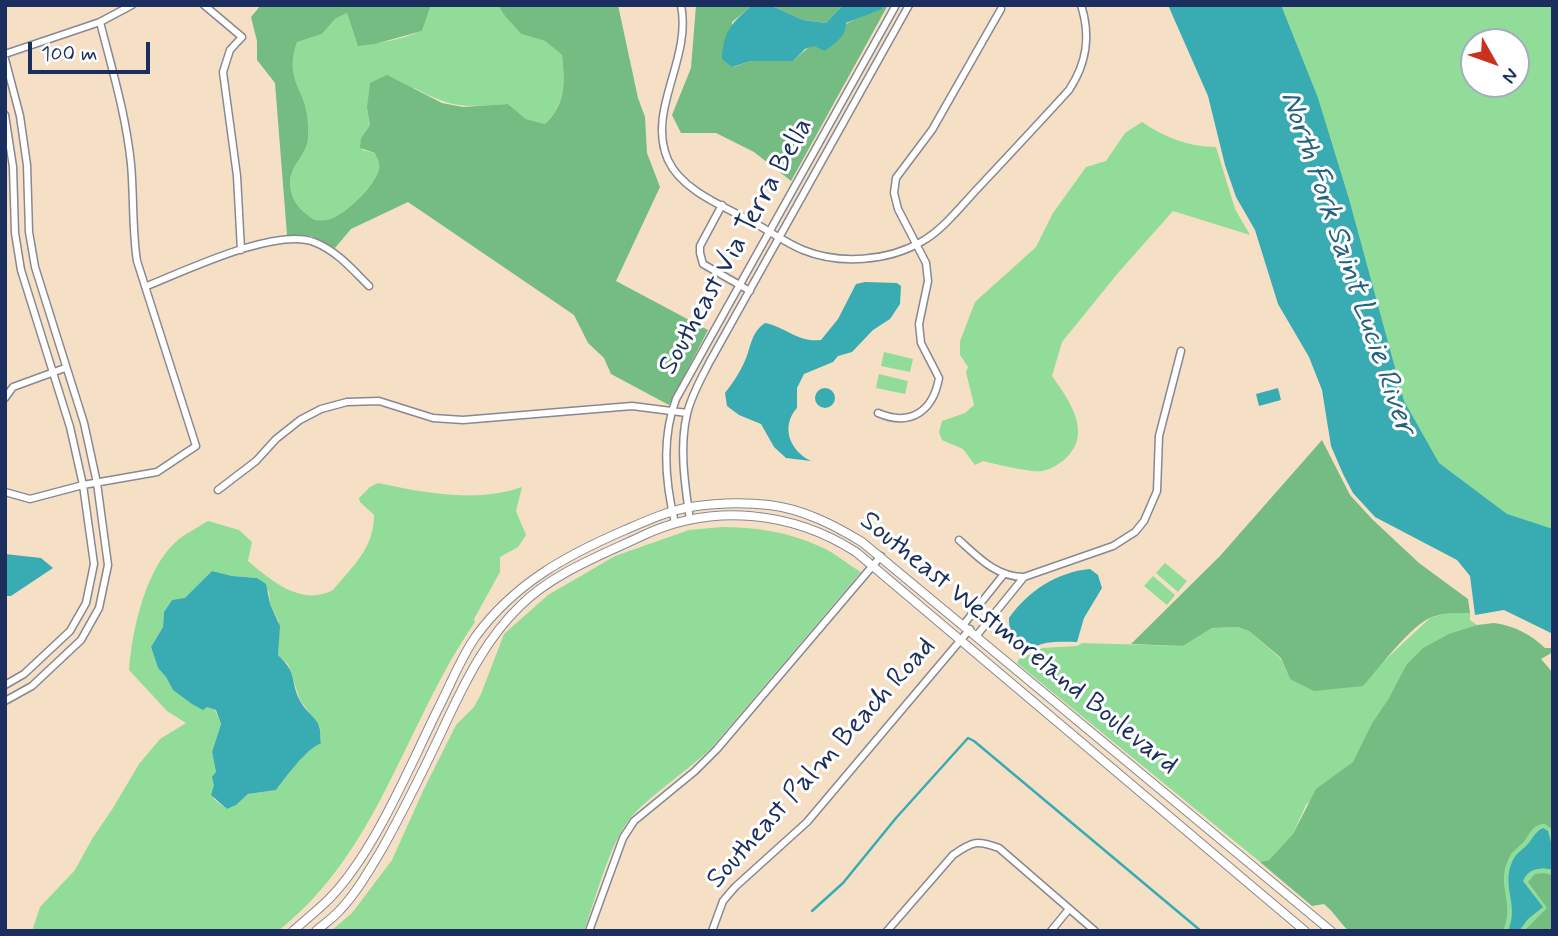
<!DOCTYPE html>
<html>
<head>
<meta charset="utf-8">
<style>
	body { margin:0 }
	#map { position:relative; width:1558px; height:936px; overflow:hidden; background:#f5e0c5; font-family:Mynerve,sans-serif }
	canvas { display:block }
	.frame { position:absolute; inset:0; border:7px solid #1b2f5e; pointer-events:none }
	.north { position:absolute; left:1460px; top:28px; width:70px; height:70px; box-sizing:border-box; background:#fff; border:2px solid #a4acbf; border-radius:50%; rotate:130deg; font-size:19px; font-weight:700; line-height:28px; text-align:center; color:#1b2f5e }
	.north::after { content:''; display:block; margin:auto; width:24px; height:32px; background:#c8321e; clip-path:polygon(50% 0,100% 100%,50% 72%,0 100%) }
	.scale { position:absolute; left:28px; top:42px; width:122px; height:32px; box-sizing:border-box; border:4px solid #1b2f5e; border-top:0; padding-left:9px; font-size:21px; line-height:24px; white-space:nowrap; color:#1b2f5e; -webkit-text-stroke:5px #fff; paint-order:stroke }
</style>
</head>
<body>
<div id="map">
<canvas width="1558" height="936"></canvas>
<div class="frame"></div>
<div class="north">N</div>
<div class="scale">100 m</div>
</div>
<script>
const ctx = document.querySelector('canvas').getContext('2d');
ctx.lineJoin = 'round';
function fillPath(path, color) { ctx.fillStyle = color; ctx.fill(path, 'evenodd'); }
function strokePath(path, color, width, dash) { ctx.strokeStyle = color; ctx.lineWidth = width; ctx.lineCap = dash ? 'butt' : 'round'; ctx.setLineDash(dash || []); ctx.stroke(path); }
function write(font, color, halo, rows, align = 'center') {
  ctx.font = font + ' Mynerve,sans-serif'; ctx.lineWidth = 6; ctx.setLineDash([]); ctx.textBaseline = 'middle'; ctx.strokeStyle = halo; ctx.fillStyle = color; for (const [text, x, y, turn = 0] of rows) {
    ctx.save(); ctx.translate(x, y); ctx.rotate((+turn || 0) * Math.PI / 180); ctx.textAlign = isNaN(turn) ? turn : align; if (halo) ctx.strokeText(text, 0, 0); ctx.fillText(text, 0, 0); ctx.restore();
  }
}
fillPath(new Path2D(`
	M431,5H498L504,15L521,34L545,41L562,55C565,83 566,103 545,124L526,119L508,104C463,107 455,109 414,88L367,108L370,125L361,138L362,150L375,153C376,157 378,159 379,163C383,180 345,215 330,219C325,221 319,220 313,220C303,212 294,205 291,191C287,169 299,164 306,147C309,141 308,131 308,125C308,89 283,83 297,42L322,34L335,19L347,13L358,45C380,44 401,39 422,31Z
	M1244,5H1553V572L1399,466ZM1474,42H1516V84H1474Z
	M1142,122C1164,137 1189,147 1216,147L1235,209L1250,235L1173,211L1118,273L1062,342L1052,376C1069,400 1093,433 1066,458C1061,463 1050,470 1042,471C1032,473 995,464 983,461L975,465L963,449L942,440L939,432L942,421L965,413L974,405L966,372L968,367L960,355V341L975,302L1036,247L1053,213L1086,167L1106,161L1125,133Z
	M884,352L913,359L910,372L881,366Z
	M879,374L908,381L905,394L876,388Z
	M378,483C425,493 476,503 522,487L516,511L526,535L518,547L500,557V572L474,619L475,622C405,723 379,852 278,931H32L40,907L75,870L92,839L113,808L139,764L160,739L186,723L167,711L129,670C132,629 146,566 179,539C188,532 199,527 208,521L239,530L252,542L248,561C270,580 302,607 333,590C353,566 374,548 374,515L360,502L359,498L370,487ZM212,571L232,576L257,578L269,592L270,604L279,622L278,655L288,664L300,700L320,727L321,742C303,752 289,774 276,790L248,794L236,805L227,809L214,799L213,793L216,772L212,752L221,724L215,710L173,690L166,677L158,668L151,647L163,627L164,612L172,600L185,599Z
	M722,527C754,527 789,532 819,546C834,552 847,564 861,572L713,746C688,771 655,791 632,816C610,841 596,898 584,931H331L352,913L392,860L423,791L456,725L474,707L481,694L504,634L548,595L615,556L689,530Z
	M1165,563L1187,581L1178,592L1156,573Z
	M1153,576L1175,595L1167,605L1144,586Z
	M1451,612L1470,613V620L1477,625L1437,641L1389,698L1372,723L1353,763L1336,775L1306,805L1293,834L1269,860L1260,862L1017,663L1022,654L1032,655L1042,648L1077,646L1082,643L1183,646L1212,628L1238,627L1249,631L1281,659L1290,679L1385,660L1430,618Z
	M1553,786V931H1500L1478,874Z`), '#91dc99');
fillPath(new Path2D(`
	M261,5H431L422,31L375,44L358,46L347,13L335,19L322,34L297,42C283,83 308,89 308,125C308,132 309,141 306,147C299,164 287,169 291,191C294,205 303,212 314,220C319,220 325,221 330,219C345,215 383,180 379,163C378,159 376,157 375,153L360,148L361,138L370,125L367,108L370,83L387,75L442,103L463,107L508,104L526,119L545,124C566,104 565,83 562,55L545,41L521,34L504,15L498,5H618L638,98L645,117L647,153L660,187L616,281L708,330L669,405L611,374L604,358L588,343L574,315L408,202L351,229L335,248L311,236L287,235L275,83L257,60V41L251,17Z
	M696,5H753L732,22L733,67L751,61H793C817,38 849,20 881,9L882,5H888L791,181L754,152L716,133H681L672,115L691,68Z
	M770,5H843L826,23L803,20Z
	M1322,440L1350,495L1372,519L1419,563L1468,599L1470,613C1457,613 1445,612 1432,617C1412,624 1378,669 1363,686L1314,691L1290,679L1281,658L1249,631L1238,627L1212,628L1183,646L1131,644L1220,556Z
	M1494,623C1515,626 1530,634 1545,648H1553V652L1541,659L1553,673V834L1552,829L1545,824C1533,824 1531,832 1525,840C1521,846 1513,850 1510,856C1494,884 1516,902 1503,931H1349C1339,922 1335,913 1324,904L1312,906L1260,862L1269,860L1293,834L1316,789L1353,762L1372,723L1389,698L1407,664L1423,648L1449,634L1477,625Z
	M1543,873L1553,875V931H1524L1547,908L1528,882L1535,874Z`), '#74bc81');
fillPath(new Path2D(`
	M753,5H770L803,20L826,23L843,5H882V9L846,23C846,37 835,43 825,51L814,46L805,49L793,61H751L732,67L722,59C723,31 732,22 753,5Z
	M1168,5H1281L1318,98L1349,199L1404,401L1439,463L1507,514L1553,529V634L1504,610L1475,615L1470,576L1457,560L1375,517L1353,493L1343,474L1331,446L1322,390L1309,357L1278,304L1255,230L1236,197L1225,165L1208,96Z
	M865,282L897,283L901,286L900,304L890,319L873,330L852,352L838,356L833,362L804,374L797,388V408C780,427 790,451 811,461L786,458L774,447L761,424L739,415L727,406L725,393C732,384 739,374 744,363C751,349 750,333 765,323C786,327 798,343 821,340L838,319L856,284Z
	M1278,388L1281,400L1259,406L1256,394Z
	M815 398a10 10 0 1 1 20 0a10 10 0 1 1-20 0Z
	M5,554L41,558L53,568L11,596H5Z
	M1090,569L1098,575L1102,588L1084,618L1077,642C1066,642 1053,641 1042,644C1037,645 1033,651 1027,650C1012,650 1009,629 1009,618C1028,591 1057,572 1090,569Z
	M212,571L232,576L257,578L266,584L270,604L280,626L278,655C299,674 289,683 302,704C307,712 316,718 319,726C321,731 320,738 321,743C304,751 288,775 276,790L248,794L236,805L227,809L211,795L214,785L212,777L216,772L212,752L221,724L216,710L207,707L203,710L192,704L173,690L166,677L158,668L151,647L163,627L164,612L172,600L185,598Z
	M1543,828L1548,831L1553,850V870C1540,867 1529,868 1523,881L1543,907L1528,919L1519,931H1508C1520,904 1500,886 1513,860C1516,853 1523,850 1528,844C1533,838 1535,832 1543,828Z`), '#39abb3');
strokePath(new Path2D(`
	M812,911L843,883L896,818L968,738L974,741L1201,931`), '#39abb3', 2.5);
const minor = new Path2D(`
	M204,5L242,37L230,50L223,72L237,176L241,250
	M681,5C692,60 646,110 668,160C682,191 725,207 753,222C769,231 786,243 803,250C840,265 888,261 921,242C944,229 961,206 979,187C1009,155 1039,123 1069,90C1087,63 1091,36 1081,5
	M5,54L100,22L132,5
	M5,59L20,116L27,165L29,232L35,267L84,423L97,483L108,565L99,608L81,640L32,686L5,701
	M5,115L13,167L15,233L21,270L70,427L83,485L94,564L86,603L70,631L24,674L5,685
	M722,205L700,246V253L703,264L750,291
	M147,286C185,271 276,227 314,242C337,251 352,269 369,286
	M5,398L13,387L65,368
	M878,413C911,427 933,411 939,378L921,343L919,324L928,281L926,263L898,209L894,193L896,178L932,130L1001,9
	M218,490L256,461L276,439L300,420L321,409L347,402L379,401L433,418L463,420L632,406L687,413
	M5,492L30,499L83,485L157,472L196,446L137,261C132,229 134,197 131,164C126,115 112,69 100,22
	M690,520C685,485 679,448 687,414C691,396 701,379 709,363L909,5
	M675,523C665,482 661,439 676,399L896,5
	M959,540C978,557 996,577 1024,577
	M964,624L1004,574
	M977,635L1024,577L1113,546L1135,532L1144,521L1157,491L1159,436L1181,351
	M589,931L623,838L634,821L695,771L717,749L881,556
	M712,931L723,901L735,887L807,822L970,629
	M887,931L953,855C973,841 977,840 999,848L1095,931
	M1051,931L1069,909`);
const tertiary = new Path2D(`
	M293,931C305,920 318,910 329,899C374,853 408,770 437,711C450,686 460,659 476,636C515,583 567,555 625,530C646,521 668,511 690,507C716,503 743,502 769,505C803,509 834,525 862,542L1331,931
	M316,931C324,924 333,918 340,910C357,892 370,869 382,849C406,806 428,761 449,716C468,676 488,637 520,606C553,573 602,555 644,535C713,503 792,511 856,552L1305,931`);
strokePath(minor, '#888892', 9);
strokePath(tertiary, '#888892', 10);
strokePath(minor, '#fff', 6);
strokePath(tertiary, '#fff', 8);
write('28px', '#1b2f5e', '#fff', [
	["Southeast Via Terra Bella",737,247,-61],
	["Southeast Westmoreland Boulevard",1018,644,39],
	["Southeast Palm Beach Road",822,764,-48]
]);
write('italic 30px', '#276180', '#fff', [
	["North Fork Saint Lucie River",1346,263,71]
]);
</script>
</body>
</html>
